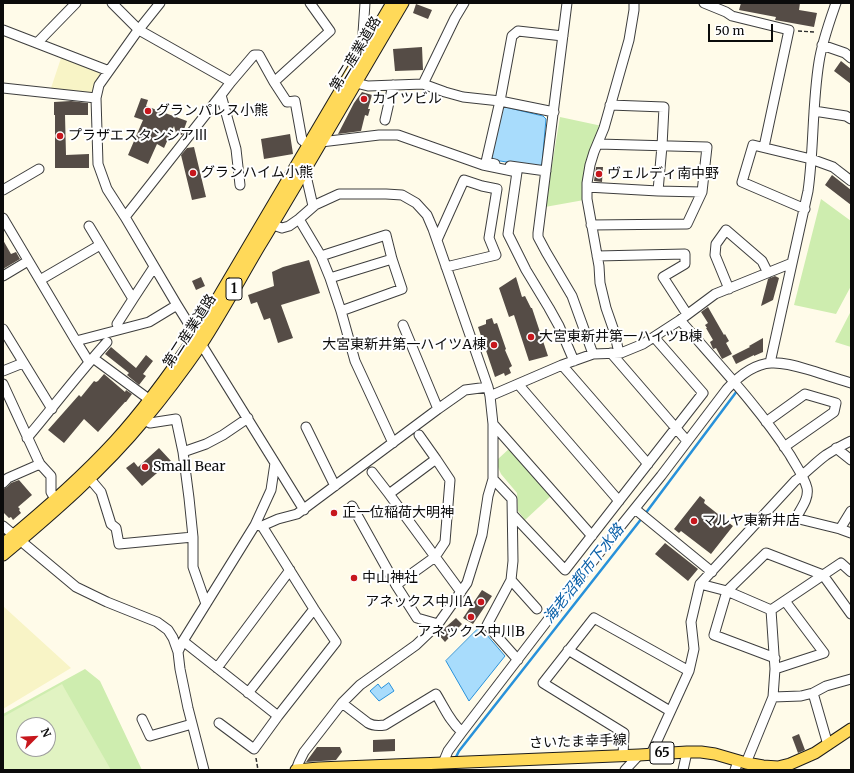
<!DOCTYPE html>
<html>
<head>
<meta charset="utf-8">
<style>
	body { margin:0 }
	#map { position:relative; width:854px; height:773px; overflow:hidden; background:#fffbe9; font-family:Merriweather,serif }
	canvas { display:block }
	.frame { position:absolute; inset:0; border:4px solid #0b0b0b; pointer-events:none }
	.north { position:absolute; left:16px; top:717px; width:40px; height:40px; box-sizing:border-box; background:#fff; border:1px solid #9d9d9d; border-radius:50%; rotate:66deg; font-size:11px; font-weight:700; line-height:16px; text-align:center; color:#0b0b0b }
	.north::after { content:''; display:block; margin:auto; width:14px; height:18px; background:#c7171d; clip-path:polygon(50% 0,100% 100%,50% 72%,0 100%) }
	.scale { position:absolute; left:708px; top:24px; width:65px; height:18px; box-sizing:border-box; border:2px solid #0b0b0b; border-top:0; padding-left:5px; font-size:12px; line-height:14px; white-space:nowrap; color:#0b0b0b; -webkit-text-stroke:3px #fff; paint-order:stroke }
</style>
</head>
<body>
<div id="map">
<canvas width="854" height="773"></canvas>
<div class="frame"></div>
<div class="north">N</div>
<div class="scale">50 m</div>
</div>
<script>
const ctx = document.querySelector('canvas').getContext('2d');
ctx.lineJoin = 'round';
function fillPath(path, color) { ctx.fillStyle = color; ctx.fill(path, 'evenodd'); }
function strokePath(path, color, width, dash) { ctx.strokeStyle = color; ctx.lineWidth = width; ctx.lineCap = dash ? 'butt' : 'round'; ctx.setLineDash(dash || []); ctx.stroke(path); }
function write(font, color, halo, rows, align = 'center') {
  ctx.font = font + ' Merriweather,"Noto Sans JP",serif'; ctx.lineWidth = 4; ctx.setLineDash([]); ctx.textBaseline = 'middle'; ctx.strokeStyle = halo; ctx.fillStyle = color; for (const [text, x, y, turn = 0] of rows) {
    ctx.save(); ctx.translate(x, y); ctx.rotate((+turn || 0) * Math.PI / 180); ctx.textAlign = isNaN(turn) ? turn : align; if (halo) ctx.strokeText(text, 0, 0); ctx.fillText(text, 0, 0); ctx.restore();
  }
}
fillPath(new Path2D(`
	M62,55L101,70L103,74L92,93L50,91Z
	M3,606L71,668L3,709Z`), '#f8f4c6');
fillPath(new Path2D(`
	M560,117L602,126L584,200L545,207Z
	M821,199L851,221V286L836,314L794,305Z
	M851,311V347L835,342Z
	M511,447L552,495L525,520L518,511L517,493L501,474L498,467V459Z
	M85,669L100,681L142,770H3V714ZM24,725H48V749H24Z`), '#ceedaf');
fillPath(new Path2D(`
	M62,684L111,770H3V717ZM24,725H48V749H24Z`), '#e1f3c2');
const water = new Path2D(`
	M505,107L543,116L546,119L542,164L538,167L494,160L491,156L501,110Z
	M480,627L505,656L469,701L446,661Z
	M389,683L394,691L379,701L370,691L378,684L381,688Z`);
fillPath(water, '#a8dcfc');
strokePath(water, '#2891da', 1);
strokePath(new Path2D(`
	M645,514L737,391
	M455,759L459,751L642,518`), '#2891da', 2.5);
fillPath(new Path2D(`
	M741,3H800L799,10L817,13L814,27L775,20L776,17L739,10Z
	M416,4L432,10L428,19L413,13Z
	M422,47L423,70L395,71L393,49Z
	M841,61L851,69V84L834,71Z
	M362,92L372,95L368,109H370L368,116L365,115L361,131L338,134L354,103Z
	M141,98L148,100L146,106L187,121L182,135L176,133L174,126L164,148L157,144L148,164L128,155L143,120L134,117Z
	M71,101L88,103V115H65L66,155L89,154V168H55V115H54V102Z
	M290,134L293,154L264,159L261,139Z
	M194,147L206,197L192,200L181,155L187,148Z
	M596,167H603L602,182L594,181Z
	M832,175L851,190V205L825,185Z
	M3,240L11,254L16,252L20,259L3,269Z
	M309,260L320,293L281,305L293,338L278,343L270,318L264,320L257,302L251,304L248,295L274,286L272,272L283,267Z
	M775,276L779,278L773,300L761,306L768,279Z
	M201,277L205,286L196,290L192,281Z
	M516,277L522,297L525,296L531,308H532L548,356L529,361L514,315L509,317L499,288Z
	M708,307L724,335L725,334L729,341L726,343L732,354L722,359L716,348L713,349L710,342L713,340L706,328H707L705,325L708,323L701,312Z
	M492,318L494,324L497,323L506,349L505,350L512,366L509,368L511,373L505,376L504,373L495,377L478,327L486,324V320Z
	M763,338V352L754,356V355L736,364L732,356L750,347L749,346Z
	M111,347L136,368L146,355L153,361L143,374L146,376L139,385L127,375L129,373L105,354Z
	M104,374L125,392L126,390L132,394L126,402H125L98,432L84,419L64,443L48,430L79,395L81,397L94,381L96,382L98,381Z
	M159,448L171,461L142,486L126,468L134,462L138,467Z
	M19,480L32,495L18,507L20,509L19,510L21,513L13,520L11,517L9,518L3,512V489L7,487L11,483Z
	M700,496L705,500L704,503L733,526L711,554L681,531L679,533L674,529Z
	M665,543L698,569L688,581L655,554Z
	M482,590L492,596L473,624L463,618Z
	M456,618L462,624L445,642L438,634Z
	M799,734L805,750L798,753L792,737Z
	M395,739V751L373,752V740Z
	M317,747H340L342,752L336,760L306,762Z`), '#554c46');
const minor = new Path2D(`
	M112,3L139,30L231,82
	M365,3L363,33L369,43
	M567,3L538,233V237L546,252L572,296L593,354
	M704,3L726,12L732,16L789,30L764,147
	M3,30L109,71
	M37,43L76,3
	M822,45L845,53L851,58
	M274,82L330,31L310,3
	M356,83L368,86L423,84L445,92L463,97L500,101L554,112
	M423,84L455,18L464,3
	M3,88L96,98
	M221,95L236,149L240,185
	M610,105L664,107L662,146L658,191
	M814,111L846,116L851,119
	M385,120L393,85
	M321,142L379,135H398L483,165L517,172L508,234L526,270L549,308L559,326L574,361
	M495,164L486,162L500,101L512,36L518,31L563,36
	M510,166L546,171
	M303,174L307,180L313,206
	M587,187L658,191L702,192L707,147L598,144
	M3,190L39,169
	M805,209L742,182L753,145L811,159L833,167L851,181
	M125,217L107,189L98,164L96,98L99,85L136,33L160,3
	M3,218L76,341L89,362
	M299,219L321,256L330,278L341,311L355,361L393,443
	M273,225L282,228L289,226L299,219L315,205L339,194H386L402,195L416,203L427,215L433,229L488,387L490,396L493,424V479L488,496L482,535L467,583L438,624L416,645L360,685L342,703L304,752L299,762L296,770
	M591,225L687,224L702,192
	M89,226L133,299L117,324
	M437,240L464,180L482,186L497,189L489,238L496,255L446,267
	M321,256L386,235L392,259L402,289L341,311
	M597,256L685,254V264L663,277L687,314
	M3,276L28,261
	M330,278L392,259
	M40,280L100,245
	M729,289L715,255L716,244L726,230L762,261L768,273
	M133,299L154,267
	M680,320C718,364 758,406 790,455C796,466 804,476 807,488C809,498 802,507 797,516L799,519L840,529L851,533
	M403,325L438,409
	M3,329L52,409
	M76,341L149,322L177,305
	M611,353L687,441
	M619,353L614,331L606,308L600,283L599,266L587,199V183L590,165L594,152L604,128L629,40L634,10V3
	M93,358L150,400
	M770,363L808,191C814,149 812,105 819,62C822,42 829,23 836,3
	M562,365L648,464
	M3,371L23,363
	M3,384L38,460L40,464L51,476V492L55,499
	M518,384L619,501
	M490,396L562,365L593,354L621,353L643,344L680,320L715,294L792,263
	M144,420L150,423L176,419L183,452L189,498L193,537V567L206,604
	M766,422L805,394L836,403L834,412L784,447
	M493,424L592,536
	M306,427L335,486
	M27,438C54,406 79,373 107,342
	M836,448L851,460
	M183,452L206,444L223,435L248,418
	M275,463L304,510
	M372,472L389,494L436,459L419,435
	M90,479L101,492L111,524L116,528L119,544L193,537
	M493,479L512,499L513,561L511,580L487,625L518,660
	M3,483L8,478L40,464
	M389,494L461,592
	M352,506L396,585L417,618L438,624
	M635,509L712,572
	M513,515L565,570L703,393L654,337
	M3,526L76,587L107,602L157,622L168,630L173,638L178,652L180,669L188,708L204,770
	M262,526L278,519L297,514L438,409L465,390L488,387
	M840,529L851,511
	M511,580L537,609
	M700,584L727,591L771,610
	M396,585L435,557L445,542L450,480L436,459
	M183,641L278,716
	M568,650L670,711
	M178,652L183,641L255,525L271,490L275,463L177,305L125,217L221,95L231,82L254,55H259L274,82L287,102L295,101L302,140L309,145
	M775,658L714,635L727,591L766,553L823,575L851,614
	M217,668L290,570
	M775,669L824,653L785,601
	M248,693L314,609
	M813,693L828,745
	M773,697L801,696L813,693L826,686L851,679
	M342,703L368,723C373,726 378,726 385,725L436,694C444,707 450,722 462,732
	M142,719L150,736L192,724
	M219,723L254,749L278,716L336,642L314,609L262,526L255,525
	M651,754L689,671L694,649L691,622L700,584L795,481C806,473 815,463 826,455C834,450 842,445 851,441
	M623,756L624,733L543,683L594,618L689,671
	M443,763L448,751L462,732L603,548L661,476L727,389C738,377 753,364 771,363C785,362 799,367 813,371C825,375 838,379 851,383
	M746,763L773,697L775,669L771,610L841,563L851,572
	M625,770L639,755
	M683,770L687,752
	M735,770L738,761`);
const major = new Path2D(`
	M3,544C42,512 81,478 115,441C145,408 171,372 196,335L392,3
	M3,555C53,513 103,470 145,419C165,395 183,371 201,345C222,313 240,279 259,247C308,166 355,84 403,3
	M296,770L319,768L443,763L639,755L687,752H701L715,754L746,763L763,766L778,767L790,764L815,753L851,729`);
strokePath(minor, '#3e3e3e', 11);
strokePath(major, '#1c1c1c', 13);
strokePath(new Path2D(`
	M798,31L814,32
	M256,758L258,770`), '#2d2d2d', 1.5, [4, 2]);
strokePath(minor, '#fff', 9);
strokePath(major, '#ffd959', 11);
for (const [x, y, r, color] of [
	[364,99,4,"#c7171d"],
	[148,111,4,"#c7171d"],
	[60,136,4,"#c7171d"],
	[193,173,4,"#c7171d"],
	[599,174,4,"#c7171d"],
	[531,337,4,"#c7171d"],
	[494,345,4,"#c7171d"],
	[145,467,4,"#c7171d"],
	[334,513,4,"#c7171d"],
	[694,521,4,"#c7171d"],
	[354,578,4,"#c7171d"],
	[481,602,4,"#c7171d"],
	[471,617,4,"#c7171d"]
]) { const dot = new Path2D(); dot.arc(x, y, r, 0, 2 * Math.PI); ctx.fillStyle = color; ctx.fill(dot); strokePath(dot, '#fff', 1.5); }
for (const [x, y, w] of [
	[234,289,16],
	[662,753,24]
]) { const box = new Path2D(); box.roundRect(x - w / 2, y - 11, w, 22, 3); ctx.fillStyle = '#fff'; ctx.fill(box); strokePath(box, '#0b0b0b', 1); }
write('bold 13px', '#0b0b0b', null, [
	["1",234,289],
	["65",662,753]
]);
write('14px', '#0b0b0b', '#fff', [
	["第二産業道路",356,54,-59],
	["第二産業道路",190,331,-57],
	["さいたま幸手線",578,742,-2]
]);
write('14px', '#0b0b0b', '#fff', [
	["カイツビル",372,99],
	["グランパレス小熊",156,111],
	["プラザエスタンシアⅢ",68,136],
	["グランハイム小熊",201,173],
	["ヴェルディ南中野",607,174],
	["大宮東新井第一ハイツB棟",539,337],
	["大宮東新井第一ハイツA棟",486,345,"right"],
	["Small Bear",153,467],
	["正一位稲荷大明神",342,513],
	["マルヤ東新井店",702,521],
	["中山神社",362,578],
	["アネックス中川A",473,602,"right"],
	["アネックス中川B",471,632,"center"]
], 'left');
write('italic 15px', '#0a60a8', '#fff', [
	["海老沼都市下水路",584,574,-52]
]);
</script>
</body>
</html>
